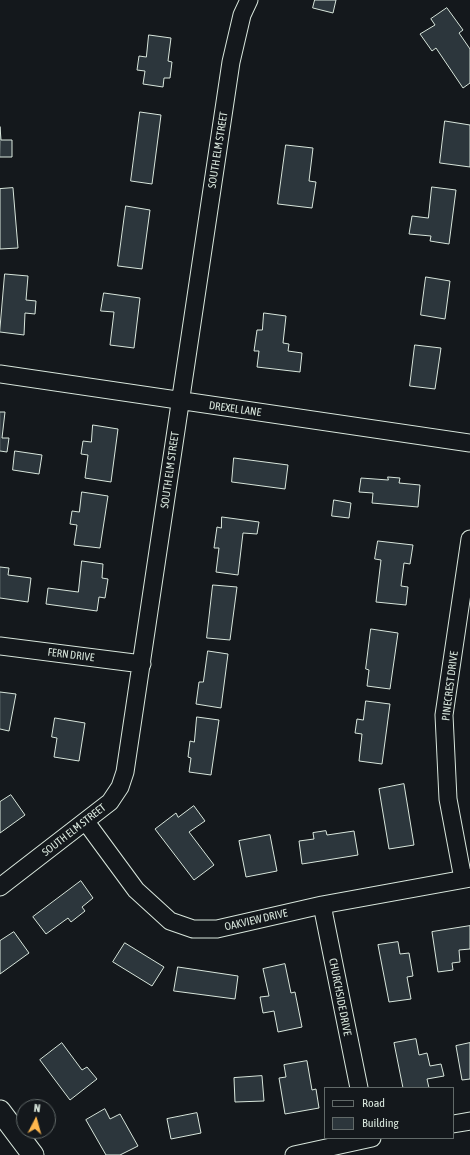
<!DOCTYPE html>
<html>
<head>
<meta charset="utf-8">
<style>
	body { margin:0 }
	#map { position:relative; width:470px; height:1155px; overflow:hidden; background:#14181c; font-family:"Asap Condensed",sans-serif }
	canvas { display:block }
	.legend { position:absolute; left:324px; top:1087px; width:130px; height:52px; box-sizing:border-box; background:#14181c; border:1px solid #626a69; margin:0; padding:5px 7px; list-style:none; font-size:12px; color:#d8e6dc }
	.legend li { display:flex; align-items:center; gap:8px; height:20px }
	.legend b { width:20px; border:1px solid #626a69 }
	.north { position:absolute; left:16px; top:1099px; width:40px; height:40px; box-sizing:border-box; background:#14181c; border:1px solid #626a69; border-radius:50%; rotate:6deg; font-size:11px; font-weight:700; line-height:16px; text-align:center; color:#d8e6dc }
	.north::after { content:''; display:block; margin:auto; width:14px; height:18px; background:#ffb74d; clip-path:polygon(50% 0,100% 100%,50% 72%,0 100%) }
</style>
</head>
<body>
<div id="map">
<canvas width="470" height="1155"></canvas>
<ul class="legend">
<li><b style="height:5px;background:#14181c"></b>Road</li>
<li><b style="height:11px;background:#2c363c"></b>Building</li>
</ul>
<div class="north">N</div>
</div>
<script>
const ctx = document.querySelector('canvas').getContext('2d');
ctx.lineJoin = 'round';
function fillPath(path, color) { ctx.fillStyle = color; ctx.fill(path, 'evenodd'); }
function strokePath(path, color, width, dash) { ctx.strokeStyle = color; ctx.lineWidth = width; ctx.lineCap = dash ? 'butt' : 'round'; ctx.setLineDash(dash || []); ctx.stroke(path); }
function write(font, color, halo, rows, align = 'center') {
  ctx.font = font + ' "Asap Condensed",sans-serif'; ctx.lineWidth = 3; ctx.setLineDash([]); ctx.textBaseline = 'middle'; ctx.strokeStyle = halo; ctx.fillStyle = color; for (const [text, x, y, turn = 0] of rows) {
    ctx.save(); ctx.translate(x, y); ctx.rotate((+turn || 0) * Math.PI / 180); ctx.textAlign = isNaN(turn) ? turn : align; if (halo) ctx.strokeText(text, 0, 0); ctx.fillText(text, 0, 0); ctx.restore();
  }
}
const building = new Path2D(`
	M315,0H336L333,13L313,8Z
	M447,8L463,30L459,33L470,49V83L463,88L436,48L432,51L420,34L435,25L431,19Z
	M149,35L171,38L168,61L172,62L170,78H164L163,87L143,84L145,71L137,70L139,56L146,57Z
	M140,112L161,115L152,184L131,181Z
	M445,121L470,125V167L440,163Z
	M0,127L1,140H12V157H0Z
	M286,145L313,148L309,181L316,182L312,208L278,204Z
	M432,187L456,190L449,244L430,241L431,236L409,234L412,216L428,218Z
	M13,188L18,248L0,249V189Z
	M126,206L150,210L142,269L118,266Z
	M5,274L28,276L26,300L36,301L35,314L25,313L24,335L0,332Z
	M426,277L450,281L445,319L421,315Z
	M104,293L140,298L134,348L110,345L114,312L101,311Z
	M264,313L286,316L283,343L289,344L288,351L302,353L300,372L257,367L259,351H254L257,330H262Z
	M415,345L441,348L435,389L410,386Z
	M0,412H5L2,438H9L7,452L0,451Z
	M93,425L118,429L111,482L85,478L88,455L81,454L83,441L91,442Z
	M15,451L42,455L39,474L13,470Z
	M234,458L288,465L285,489L232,482Z
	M388,477L400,478L399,483L420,485L418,507L372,503L373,493L359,492L361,478L388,480Z
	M82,492L108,496L100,548L74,545L77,525L70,524L72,511L79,512Z
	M334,500L351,503L349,518L332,516Z
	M222,517L259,522L257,534L243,533L238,575L216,572L219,548H214L217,527L221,528Z
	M378,541L413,545L410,564L404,563L401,586L408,587L406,605L376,602L381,560L375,559Z
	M82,561L103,564L102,578L108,579L105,598L99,597L97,611L46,604L48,588L78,592Z
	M0,567L9,568L8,575L31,578L28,602L0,598Z
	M213,585L237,587L230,640L207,638Z
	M371,629L398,633L390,689L367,686L369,670L366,669Z
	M208,651L228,654L221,708L196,704L199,682H203Z
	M0,692L16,694L9,731L0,729Z
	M366,701L390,704L382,764L359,761L362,734L355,733L357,719L363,720Z
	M197,717L219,720L211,775L189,772L191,758L188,757L190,741L194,742Z
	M55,718L85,723L79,761L54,757L57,738L52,737Z
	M404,784L414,845L389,849L379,789Z
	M11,795L25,815L0,833V802Z
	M194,806L205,821L189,832L214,865L194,880L155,829L176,813L178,817Z
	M326,831L327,835L354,831L358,855L302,864L299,841L314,839L313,833Z
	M270,835L277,871L246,877L239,841Z
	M81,881L93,898L82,907L85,911L71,922L68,918L46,934L33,917Z
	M470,926V949L459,950L460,962L452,963L453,970L438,972L432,932Z
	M14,932L29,953L0,974V941Z
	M398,942L400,954L409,953L413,976L407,977L411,999L389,1002L378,945Z
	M125,943L164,967L152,986L113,962Z
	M285,964L291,993L295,992L302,1027L278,1032L274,1011L263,1013L260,997L269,996L263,969Z
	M178,967L238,976L235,999L174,991Z
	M416,1039L419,1055L427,1053L430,1066L441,1064L444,1076L427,1079L429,1088H403L394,1043Z
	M62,1043L82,1070L87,1067L97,1079L70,1100L40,1060Z
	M470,1043V1079L462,1080L456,1046Z
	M307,1061L312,1090L316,1089L319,1108L285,1114L279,1078L286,1077L284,1065Z
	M262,1076L264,1101L235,1102L234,1078Z
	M105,1109L110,1119L120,1114L138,1146L120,1155H106L86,1120Z
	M197,1113L201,1133L171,1139L167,1119Z`);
fillPath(building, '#2c363c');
strokePath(building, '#d8e6dc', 1);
const minor = new Path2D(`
	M0,374L470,443
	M0,646L142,664
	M86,822L136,890L170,921L193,929H217L322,905L470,878
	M463,879L448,799L444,715L470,539
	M0,887L110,802L120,787L125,772L231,62L242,15L249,0
	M322,905L359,1088
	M453,1124L470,1121
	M294,1155L372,1138`);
const major = new Path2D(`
	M0,1111L33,1155`);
strokePath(minor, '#d8e6dc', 19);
strokePath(major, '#d8e6dc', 23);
strokePath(minor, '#14181c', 17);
strokePath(major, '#14181c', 21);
write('11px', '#d8e6dc', '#14181c', [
	["SOUTH ELM STREET",218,150,-81],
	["DREXEL LANE",235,409,8],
	["SOUTH ELM STREET",170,470,-82],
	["FERN DRIVE",71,655,7],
	["PINECREST DRIVE",450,686,-83],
	["SOUTH ELM STREET",74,830,-38],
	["OAKVIEW DRIVE",256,920,-13],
	["CHURCHSIDE DRIVE",340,997,79]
]);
</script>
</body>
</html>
